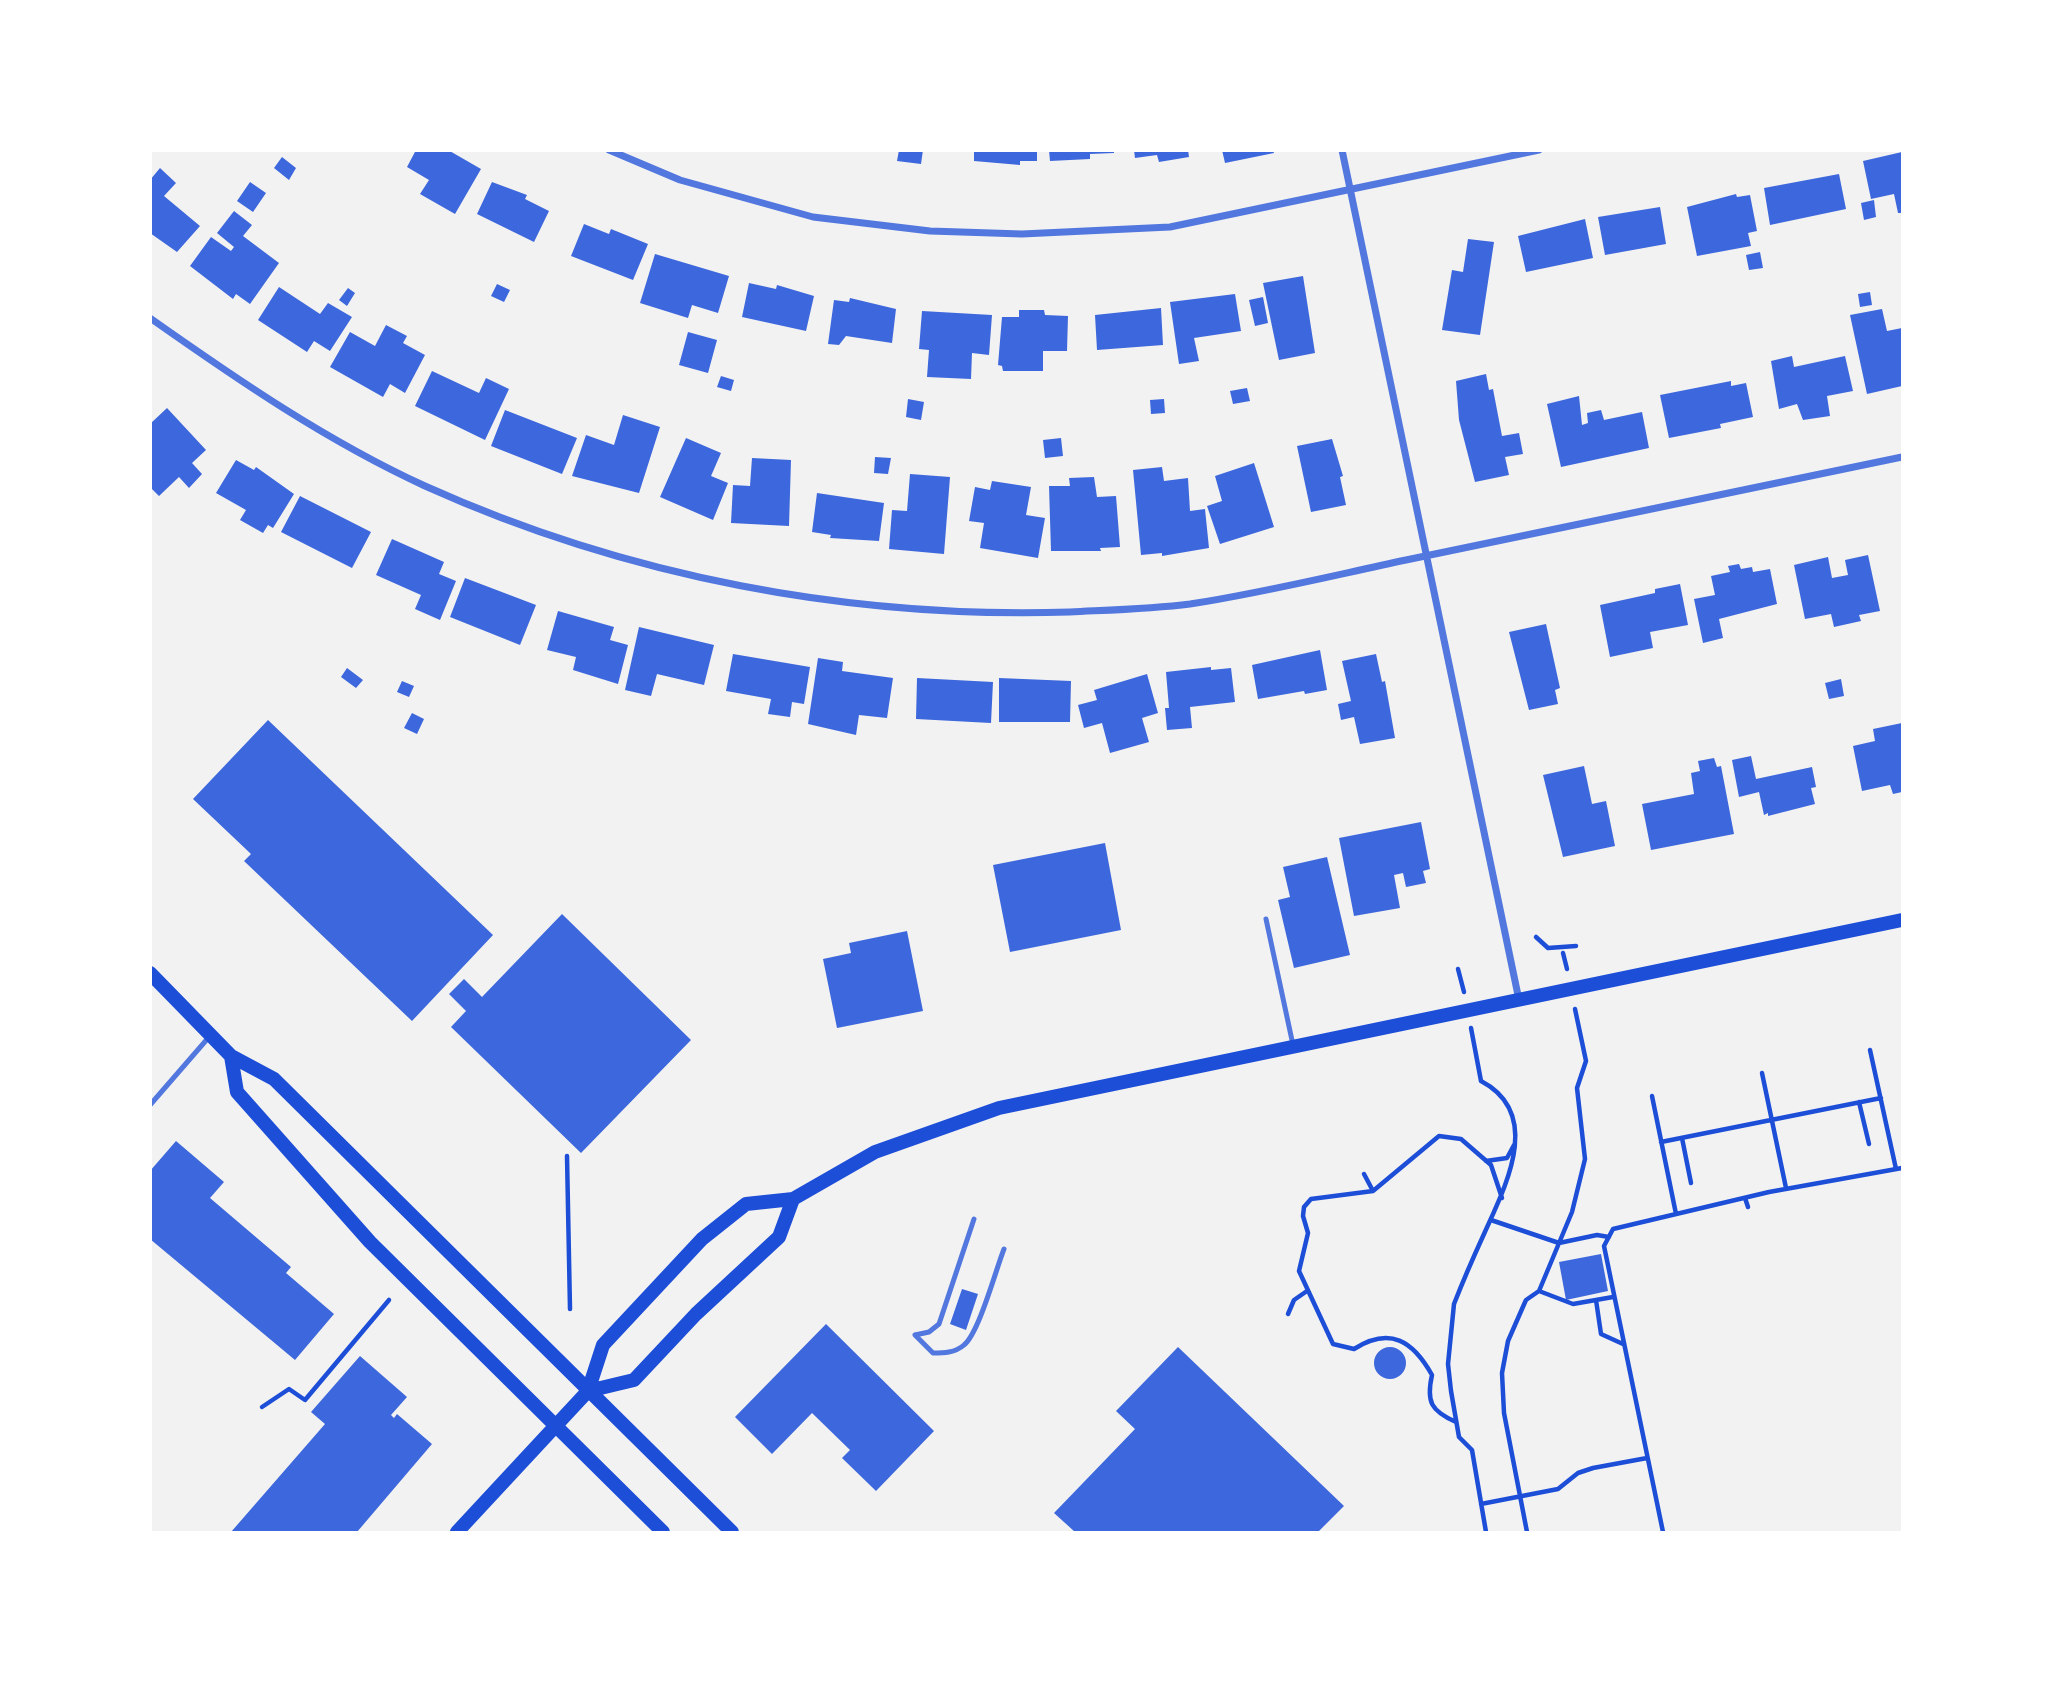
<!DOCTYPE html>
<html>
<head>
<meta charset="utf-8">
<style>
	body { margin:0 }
	#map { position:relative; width:2053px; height:1683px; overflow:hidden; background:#f2f2f2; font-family:"Nunito Sans",sans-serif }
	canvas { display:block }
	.frame { position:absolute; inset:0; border:152px solid #fff; pointer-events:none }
</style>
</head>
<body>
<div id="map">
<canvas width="2053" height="1683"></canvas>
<div class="frame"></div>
</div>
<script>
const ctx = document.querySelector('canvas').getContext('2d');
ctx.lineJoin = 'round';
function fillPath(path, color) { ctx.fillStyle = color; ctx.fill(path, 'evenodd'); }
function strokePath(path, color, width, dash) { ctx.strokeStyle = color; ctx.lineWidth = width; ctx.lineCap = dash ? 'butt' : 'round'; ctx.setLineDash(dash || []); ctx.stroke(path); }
fillPath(new Path2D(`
	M416,150H448L481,169L455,214L420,194L429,180L407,167Z
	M899,150H923L921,164L897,161Z
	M974,150H1037V161H1020V165L974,161Z
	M1049,150H1114V153L1090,154V159L1050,161Z
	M1134,150H1188L1189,157L1159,162L1157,155L1135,158Z
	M1222,150H1273L1274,153L1225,163Z
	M1902,152V213H1898L1894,194L1871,199L1863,161Z
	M282,157L296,168L289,180L274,168Z
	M160,168L176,183L164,196L200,226L177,252L150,233V180Z
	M1839,174L1846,209L1770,225L1764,188Z
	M250,182L266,193L253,212L237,201Z
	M492,182L527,195L525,199L549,211L534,242L477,214Z
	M1736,194L1737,197L1750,195L1757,231L1748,233L1751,246L1697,256L1687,207Z
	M1874,200L1876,217L1864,220L1861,203Z
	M1660,207L1666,244L1605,255L1598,217Z
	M234,211L252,225L243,236L279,263L250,304L236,294L233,299L190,266L211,237L231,251L234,247L217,233Z
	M1585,219L1593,258L1526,272L1518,236Z
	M584,224L609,234L611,229L648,244L633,280L571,256Z
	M1468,239L1494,242L1480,335L1442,330L1452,270L1463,272Z
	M1760,252L1763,268L1749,270L1746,255Z
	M655,254L729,276L718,313L692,305L688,318L640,303Z
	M1303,276L1315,353L1279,360L1263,283Z
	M749,283L776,289L777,285L814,296L806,331L742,317Z
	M497,284L510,290L504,302L491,296Z
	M279,287L320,314L328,303L352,317L330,351L314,341L307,352L258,320Z
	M348,288L355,293L347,306L339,300Z
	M1870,292L1872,305L1860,307L1858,294Z
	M1235,294L1241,331L1194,338L1199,361L1179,364L1170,302Z
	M1263,297L1268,323L1255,326L1249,300Z
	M850,298L896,309L892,343L846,336L839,345L828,344L834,300L849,302Z
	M1161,308L1163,345L1097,350L1095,315Z
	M1882,309L1887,331L1902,328V386L1867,394L1850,315Z
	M1019,310H1044L1045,315L1068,316L1067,351H1043V371H1003L1002,366L998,365L1002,317H1019Z
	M922,311L992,315L989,355L972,353L971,379L927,377L929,350L919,349Z
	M386,325L407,336L403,343L425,355L405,393L390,384L383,397L330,367L350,332L375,346Z
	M688,332L717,340L708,373L679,365Z
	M1792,356L1794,367L1845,356L1853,391L1827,396L1830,416L1803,420L1797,404L1779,409L1771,361Z
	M432,371L479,393L486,378L509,389L485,440L415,406Z
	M1486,374L1489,390L1493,389L1502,436L1519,433L1523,454L1505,457L1509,475L1475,482L1459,420L1456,381Z
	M721,376L734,380L731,391L717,387Z
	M1731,381V386L1746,383L1753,417L1720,424L1721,428L1669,438L1660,395Z
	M1247,388L1250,401L1233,404L1230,391Z
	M1579,396L1582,425L1588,423L1587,413L1601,410L1604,420L1642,412L1649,448L1561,467L1547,404Z
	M908,399L924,402L921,420L906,417Z
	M1164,399L1165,413L1151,414L1150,400Z
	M167,408L206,450L192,463L202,474L189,488L179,477L159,496L150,487V424Z
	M505,410L577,438L562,474L491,446Z
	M623,415L660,427L639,493L572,476L586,435L614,445Z
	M686,438L721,453L711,476L728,483L713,520L660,497Z
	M1061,438L1063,456L1045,458L1043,440Z
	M1332,439L1343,476L1340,477L1346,505L1311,512L1297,446Z
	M875,457L891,458L888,474L874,473Z
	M752,458L791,460L789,526L731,523L733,485L750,486Z
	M236,460L254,470L256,467L294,494L273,528L268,525L263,533L240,520L246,510L216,493Z
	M1254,463L1274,527L1220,544L1207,506L1222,501L1215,476Z
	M1162,467L1164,481L1188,478L1190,511L1205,509L1209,548L1162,556V553L1141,555L1133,470Z
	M910,474L950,477L944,554L889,549L892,510L907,511Z
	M1094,477L1097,497L1116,496L1120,547L1100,548L1101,551H1051L1049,486H1070L1069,478Z
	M992,481L1031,487L1026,515L1045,518L1038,558L980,548L984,523L969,521L975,487L990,490Z
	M817,493L884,503L879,541L830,538L831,535L812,532Z
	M300,496L371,532L352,568L281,532Z
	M392,539L444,562L439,574L456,581L440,620L415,609L421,595L376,575Z
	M1868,555L1880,611L1859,615L1861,621L1834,627L1831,614L1805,619L1794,565L1828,557L1832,578L1848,575L1845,560Z
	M1739,564L1741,569L1752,567L1753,572L1770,569L1777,604L1719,619L1723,638L1703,643L1694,599L1715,595L1711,576L1730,572L1728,566Z
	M465,578L536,605L520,645L450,617Z
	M1680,584L1688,625L1650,632L1653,648L1610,657L1600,605L1655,593V589Z
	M558,611L614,627L610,640L628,645L618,684L573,670L576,657L547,650Z
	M1546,624L1560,688L1555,690L1558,704L1529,710L1509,632Z
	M639,627L714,645L704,685L657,674L651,696L625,690Z
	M1320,650L1327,690L1305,694L1304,691L1258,699L1252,665Z
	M733,654L810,667L804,704L792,702L790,717L768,714L771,699L726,691Z
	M1376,654L1382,682L1385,681L1395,738L1360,744L1354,717L1341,720L1338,704L1351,701L1342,661Z
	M818,658L843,662L842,671L893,678L887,718L859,715L856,735L808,724Z
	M1211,667V670L1231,668L1235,702L1190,707L1192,728L1167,730L1165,708H1169L1166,672Z
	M347,668L363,680L356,688L341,677Z
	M1147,674L1158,713L1142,718L1149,742L1110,753L1102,723L1084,728L1078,705L1097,700L1094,690Z
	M917,678L993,682L991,723L916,719Z
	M999,678L1071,681L1070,722H999Z
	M1841,679L1844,696L1829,699L1825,683Z
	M402,681L414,686L409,697L397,692Z
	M412,713L424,719L417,734L404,728Z
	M268,720L493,935L412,1021L244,861L251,854L193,799Z
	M1902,723V792L1893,794L1890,785L1862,791L1853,746L1875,741L1873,729Z
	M1751,756L1756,779L1812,767L1816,787L1811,788L1815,804L1768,816V813L1764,815L1759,792L1739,797L1732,760Z
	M1714,758L1717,767L1721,766L1734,834L1651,850L1642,804L1694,794L1691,773L1700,771L1698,761Z
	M1584,766L1592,804L1606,801L1615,846L1563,857L1543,775Z
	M1421,822L1430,869L1423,871L1426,883L1406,887L1403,873L1394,875L1400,908L1354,916L1339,838Z
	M1105,843L1121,930L1010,952L993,865Z
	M1327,857L1350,955L1294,968L1278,900L1290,897L1283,867Z
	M562,914L691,1040L581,1153L451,1027L466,1011L449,994L464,979L482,997Z
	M907,931L923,1011L837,1028L823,959L851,953L849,943Z
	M176,1141L224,1182L210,1198L291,1267L286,1273L334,1314L295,1360L150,1239V1171Z
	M1601,1254L1608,1291L1566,1300L1559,1262Z
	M962,1289L978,1294L966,1330L950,1324Z
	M826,1324L934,1431L876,1491L842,1458L850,1450L812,1413L772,1454L735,1417Z
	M1178,1347L1344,1506L1318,1532H1075L1054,1513L1135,1429L1116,1411Z
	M1374 1363a16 16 0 1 1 32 0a16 16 0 1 1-32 0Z
	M360,1356L407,1397L391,1415L394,1418L397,1414L432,1444L357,1532H231L325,1424L311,1412Z`), '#3d67dc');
strokePath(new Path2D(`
	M1536,937L1548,948L1576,946
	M1563,953L1567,969
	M1458,969L1464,992
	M1471,1028L1481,1081C1544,1114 1505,1187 1484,1234C1473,1258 1463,1281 1454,1304L1448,1364L1451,1391L1459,1437L1472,1450L1486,1532
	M1870,1050L1896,1169
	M1762,1073L1786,1188
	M1652,1096L1676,1214
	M1859,1102L1869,1144
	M1682,1138L1691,1183
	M1661,1142L1881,1098
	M567,1156L570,1309
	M1486,1161L1507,1158L1514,1145
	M1364,1174L1373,1191
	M1745,1198L1748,1207
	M1491,1220L1559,1243L1597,1235L1609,1237
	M1539,1291L1573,1304L1613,1297
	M1596,1300L1601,1334L1623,1344
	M1288,1314L1294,1300L1307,1291
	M262,1407L289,1389L305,1400L389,1300
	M1456,1422C1431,1411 1426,1402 1432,1375C1413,1341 1390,1326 1354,1349L1333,1344L1299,1271L1308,1233L1303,1216L1304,1207L1311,1199L1373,1191L1439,1136L1461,1139L1491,1165L1502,1198
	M1481,1504L1558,1489L1578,1473L1593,1468L1647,1458
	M1527,1532L1504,1413L1502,1373L1508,1341L1522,1309L1526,1300L1539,1291L1572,1212L1585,1159L1577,1088L1586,1061L1575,1009
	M1663,1532L1604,1246L1613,1229L1769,1192L1902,1168`), '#1d4ed8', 4.5);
strokePath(new Path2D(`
	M1266,919L1293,1045
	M150,1105L209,1037
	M915,1335L933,1353C943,1353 955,1353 964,1345C979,1333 996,1269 1004,1249
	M915,1335L929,1332L939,1324L974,1219`), '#5277de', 5);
strokePath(new Path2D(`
	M609,150L680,180L813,217L930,231L1022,234L1170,227L1539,150
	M1342,150L1519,1000
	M150,318C238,380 327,441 425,486C627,577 850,619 1070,612C1110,610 1151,609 1190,604C1262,593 1335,575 1406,560C1572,527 1737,492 1902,457`), '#5277de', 7);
strokePath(new Path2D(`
	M150,973L231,1056L274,1079L732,1532
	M231,1056L237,1092L370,1242L663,1532
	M588,1391L634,1380L696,1314L779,1237L793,1199
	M457,1532L588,1391L603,1345L702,1239L746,1204L793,1199L875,1152L999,1108L1902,920`), '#1d4ed8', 14);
</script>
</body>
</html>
